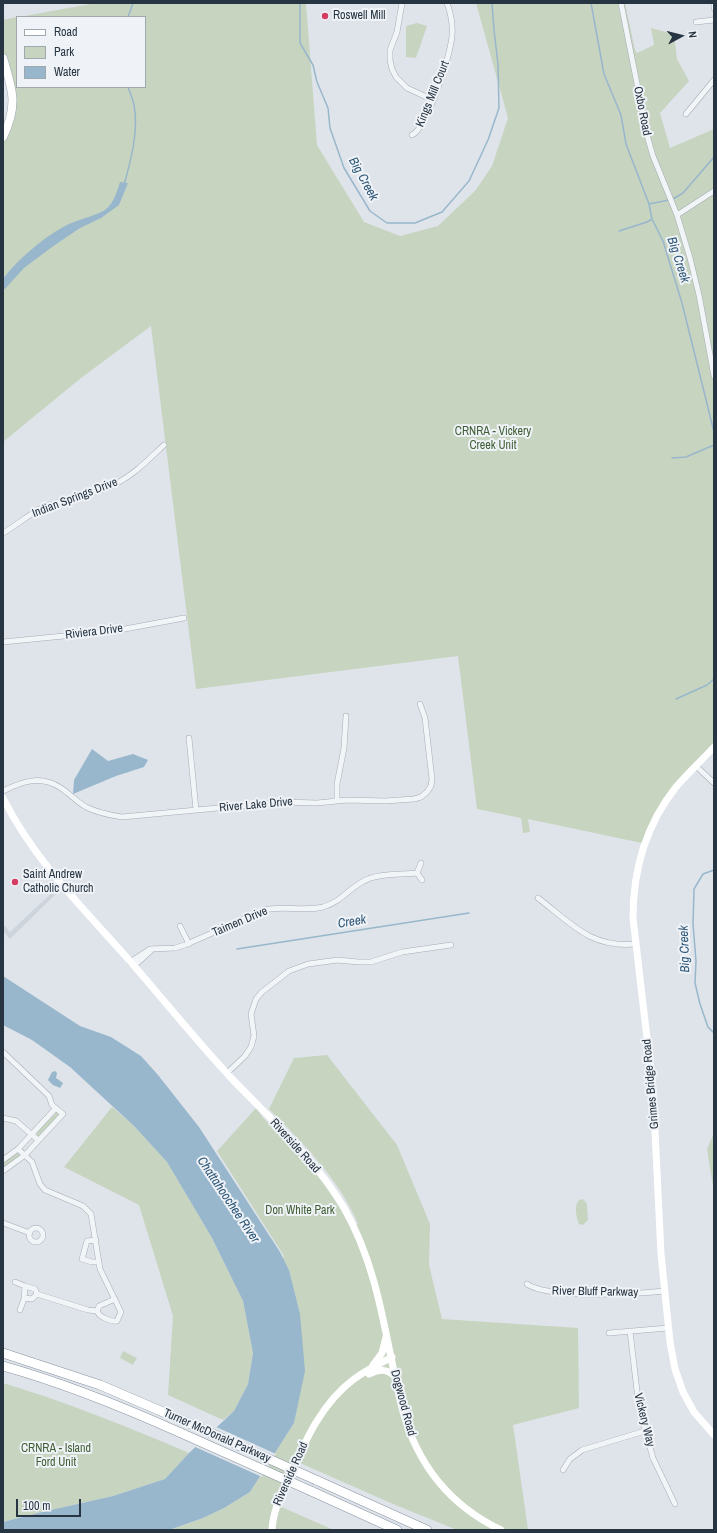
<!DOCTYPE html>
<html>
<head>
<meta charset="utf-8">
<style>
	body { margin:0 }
	#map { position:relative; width:717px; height:1533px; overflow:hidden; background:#dfe4ea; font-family:"Archivo Narrow",sans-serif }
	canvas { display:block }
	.frame { position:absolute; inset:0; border:4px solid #273442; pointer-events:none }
	.legend { position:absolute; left:16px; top:16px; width:130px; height:72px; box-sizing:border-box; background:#eff3f7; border:1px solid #9fa7af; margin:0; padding:5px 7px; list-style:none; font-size:12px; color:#273442 }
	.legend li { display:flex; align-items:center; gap:8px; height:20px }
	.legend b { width:20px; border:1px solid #9fa7af }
	.north { position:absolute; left:661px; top:16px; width:40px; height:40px; -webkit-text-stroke:3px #eff3f7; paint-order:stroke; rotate:83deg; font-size:11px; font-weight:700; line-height:16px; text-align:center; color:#273442 }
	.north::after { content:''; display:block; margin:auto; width:14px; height:18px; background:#273442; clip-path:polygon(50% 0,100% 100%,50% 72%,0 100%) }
	.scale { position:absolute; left:16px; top:1499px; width:65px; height:18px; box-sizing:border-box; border:2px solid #273442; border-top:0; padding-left:5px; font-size:12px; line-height:14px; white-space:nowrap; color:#273442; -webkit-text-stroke:3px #eff3f7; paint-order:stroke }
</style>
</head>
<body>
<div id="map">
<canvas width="717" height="1533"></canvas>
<div class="frame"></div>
<ul class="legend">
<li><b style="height:5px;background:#fff"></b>Road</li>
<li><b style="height:11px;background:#c7d4c0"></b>Park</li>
<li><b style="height:11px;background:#98b7cc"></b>Water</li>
</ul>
<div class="north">N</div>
<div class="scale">100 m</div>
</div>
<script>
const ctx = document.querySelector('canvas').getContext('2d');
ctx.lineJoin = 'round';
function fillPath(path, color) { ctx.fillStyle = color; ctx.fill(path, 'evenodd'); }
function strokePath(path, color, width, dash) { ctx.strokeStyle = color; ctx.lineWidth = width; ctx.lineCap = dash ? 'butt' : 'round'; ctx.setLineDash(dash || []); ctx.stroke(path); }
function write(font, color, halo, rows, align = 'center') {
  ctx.font = font + ' "Archivo Narrow",sans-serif'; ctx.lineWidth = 4; ctx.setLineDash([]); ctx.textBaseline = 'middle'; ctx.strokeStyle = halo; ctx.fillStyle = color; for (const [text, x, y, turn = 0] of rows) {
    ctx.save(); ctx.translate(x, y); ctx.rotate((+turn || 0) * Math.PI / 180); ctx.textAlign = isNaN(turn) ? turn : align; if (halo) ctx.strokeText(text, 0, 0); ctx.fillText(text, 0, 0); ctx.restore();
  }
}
fillPath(new Path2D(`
	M59,886H64L10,939L3,931V924L10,932Z`), '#cdd4dc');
fillPath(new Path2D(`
	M96,3H306L317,145L364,222L400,236L438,226L475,191L492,166L508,118L476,3H625L635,50L637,53L654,45L651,28L674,34L677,59L689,81L660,113L670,148L714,129V752L663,803L642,843L528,819L530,832L523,833L521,818L477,809L458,656L196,689L151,326L81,378L3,442V138L12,117L3,63V20L17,17V87H145V17H19Z
	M417,23L427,26L416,58L406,57V26Z
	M327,1055L397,1145L430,1224L429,1265L442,1319L578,1328L579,1408L513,1425L528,1530H457L393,1504L300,1463L270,1502L334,1530H169L203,1518L224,1508L250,1492L294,1423L298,1400L289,1270L283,1258L284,1256L217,1151L256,1108L264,1119L308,1159L353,1226L358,1224C340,1180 302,1142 269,1109L294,1058Z
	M112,1107L134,1126L167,1162L212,1238L243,1301L253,1353L248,1384L234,1411L223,1420L168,1395L173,1316L139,1205L64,1167Z
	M57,1112L59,1115L40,1136H37V1132Z
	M714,1133V1193L707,1149Z
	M16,1153L19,1154V1157L3,1168V1162Z
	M583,1199L587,1204L588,1220L583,1225L579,1224C576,1217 574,1205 579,1200Z
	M123,1351L137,1358L133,1365L120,1358Z
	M3,1383C67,1402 128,1427 189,1453L165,1479L113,1496L42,1512L3,1522Z`), '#c7d4c0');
fillPath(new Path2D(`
	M120,182L128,183L119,205L101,218L80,228L52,247L24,268L3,291V279C18,259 46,235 69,224C78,220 100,214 106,209C114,203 117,191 120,182Z
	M92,749L108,761L133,754L148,760L144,767L116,776L73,794L74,780Z
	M3,976L80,1026L111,1037L141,1056L158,1075L199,1127L280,1252L289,1270L300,1314L305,1371L294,1423L250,1492L224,1508L203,1518L169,1530H3V1522L42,1512L113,1496L165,1479L189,1453L234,1411L248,1384L253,1353L243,1301L212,1238L167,1162L134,1126L70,1067L32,1040L3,1025Z
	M55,1071L57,1073L56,1078L63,1083L60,1088L53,1085L48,1080L52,1072Z`), '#98b7cc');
fillPath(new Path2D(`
	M214,1426L276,1454L262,1477L193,1446Z`), '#dfe4ea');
strokePath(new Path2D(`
	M300,3V43L313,65L317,82L328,108L330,128L344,168L370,211L387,223H415L442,212L469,181L488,140L499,108L498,64L494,30L492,3
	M591,3L604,74L621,115L626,144L649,204L652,219L663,241L682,303L714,432
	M128,17L133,3
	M124,185C131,160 139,130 134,105C133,99 130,93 128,87
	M673,199L683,193L714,157
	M649,204L669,200
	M619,231L647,222L652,219
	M672,458L686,457L714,445
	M676,699L707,685L714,679
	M714,870L703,874L694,889L693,924L696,961L695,983L700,1004L708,1027L714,1033
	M237,949L469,913`), '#98b7cc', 1.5);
const street = new Path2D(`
	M402,3L397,32L390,50V60L392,69L396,77L407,88L433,100
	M621,3L648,139L653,156L677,215L690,258L699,295L714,376
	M714,3V8
	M696,22L714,20
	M686,114L714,80
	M412,135C428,127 450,55 452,36C453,25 451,14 447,3
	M677,215L714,191
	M3,533C17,525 29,514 44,507C66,498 90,496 111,486C132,477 148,460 164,445
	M3,642L114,631L184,618
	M189,738L196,810
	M696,766L714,783
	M3,791C23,781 41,775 61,788C70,794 77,802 86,807C98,813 109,815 122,817L282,802L317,803L347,800L385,801L414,799L421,797L427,792L431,786L432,779L425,718L420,704
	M337,801V784L344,748L346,716
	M421,863L417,873L422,880
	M538,898C571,923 590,948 635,944
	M180,926L189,944
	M130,962L150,949L175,948L185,945L264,910C283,905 303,912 323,907C342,901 346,891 362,882C377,873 399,875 417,873
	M134,966L153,949
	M3,1052L49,1096L52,1105L63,1114L25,1155L3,1171
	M227,1073L245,1056L251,1047L254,1036L251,1014L256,999L262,992L289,971L308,964L338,960L358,962H371L402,952L451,945
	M3,1118L16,1121L38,1140
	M18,1149L32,1162L40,1184L45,1190L83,1206L91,1214L100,1269L121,1312L117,1321C111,1322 99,1317 97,1311
	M3,1160L18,1149L56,1108
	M3,1223L30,1233
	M29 1235a7 7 0 1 1 14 0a7 7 0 1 1-14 0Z
	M96,1240L87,1241L82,1259L92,1262H99
	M15,1282L25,1286
	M527,1284C548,1299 636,1294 664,1291
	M24,1298L32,1299L37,1294
	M20,1310L24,1299L25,1286L35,1289L37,1294L88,1310L97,1311
	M97,1311L99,1306L115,1299
	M630,1331L639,1408L653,1458L675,1504
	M609,1333L668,1328
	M563,1470L570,1459L582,1450L645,1431`);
const primary = new Path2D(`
	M3,58C13,91 18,105 3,137`);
const highway = new Path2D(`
	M3,1353L100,1385L191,1424
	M3,1366C64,1383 123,1407 181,1433
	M316,1480L427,1530
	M311,1491L397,1530`);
strokePath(street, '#a4acb4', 6);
strokePath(primary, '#9eaab6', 9);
strokePath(highway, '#8693a1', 10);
strokePath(street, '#f2f5f8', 5);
strokePath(new Path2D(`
	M714,747C702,760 688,773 676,787C645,826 633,869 633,918L653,1090L661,1254L670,1342L675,1369L683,1392L694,1412L714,1435
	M3,798C34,860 83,908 129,960C164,1000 197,1042 234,1081C273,1121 316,1160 344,1208C380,1271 385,1339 402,1408C417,1465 449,1505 501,1530
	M373,1365L382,1353L386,1337
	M369,1374C380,1369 387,1368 396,1378
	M272,1530C273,1510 282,1493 290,1475C306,1439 322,1403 354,1379C366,1370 379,1364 392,1357`), '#fff', 7);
strokePath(primary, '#fff', 8);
strokePath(highway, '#fff', 9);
const highwayBridge = new Path2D(`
	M191,1424L316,1480
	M181,1433L311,1491`);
strokePath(highwayBridge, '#8693a1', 10, []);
strokePath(highwayBridge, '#fff', 9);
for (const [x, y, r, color] of [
	[325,16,4,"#d63d64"],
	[15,882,4,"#d63d64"]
]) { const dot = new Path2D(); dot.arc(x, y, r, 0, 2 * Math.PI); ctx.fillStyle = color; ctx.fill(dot); strokePath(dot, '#eff3f7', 1.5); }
write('12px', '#273442', '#eff3f7', [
	["Roswell Mill",333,16],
	["Saint Andrew",23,875],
	["Catholic Church",23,889]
], 'left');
write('12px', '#273442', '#eff3f7', [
	["Kings Mill Court",433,94,-68],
	["Oxbo Road",642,111,79],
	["Indian Springs Drive",75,498,-21],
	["Riviera Drive",94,632,-7],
	["River Lake Drive",256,805,-5],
	["Taimen Drive",240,922,-23],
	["Grimes Bridge Road",651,1084,-95],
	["Riverside Road",295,1146,48],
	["River Bluff Parkway",595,1292,1],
	["Dogwood Road",403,1403,75],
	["Vickery Way",644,1420,76],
	["Turner McDonald Parkway",217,1436,24],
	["Riverside Road",291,1474,-66]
]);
write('12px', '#405e34', '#eff3f7', [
	["CRNRA - Vickery",493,432],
	["Creek Unit",493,446],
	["Don White Park",300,1211],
	["CRNRA - Island",56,1449],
	["Ford Unit",56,1463]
]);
write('italic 13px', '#2f5778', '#eff3f7', [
	["Big Creek",363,179,61],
	["Big Creek",678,260,72],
	["Creek",352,922,-9],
	["Big Creek",685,949,-92],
	["Chattahoochee River",228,1200,56]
]);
</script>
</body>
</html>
